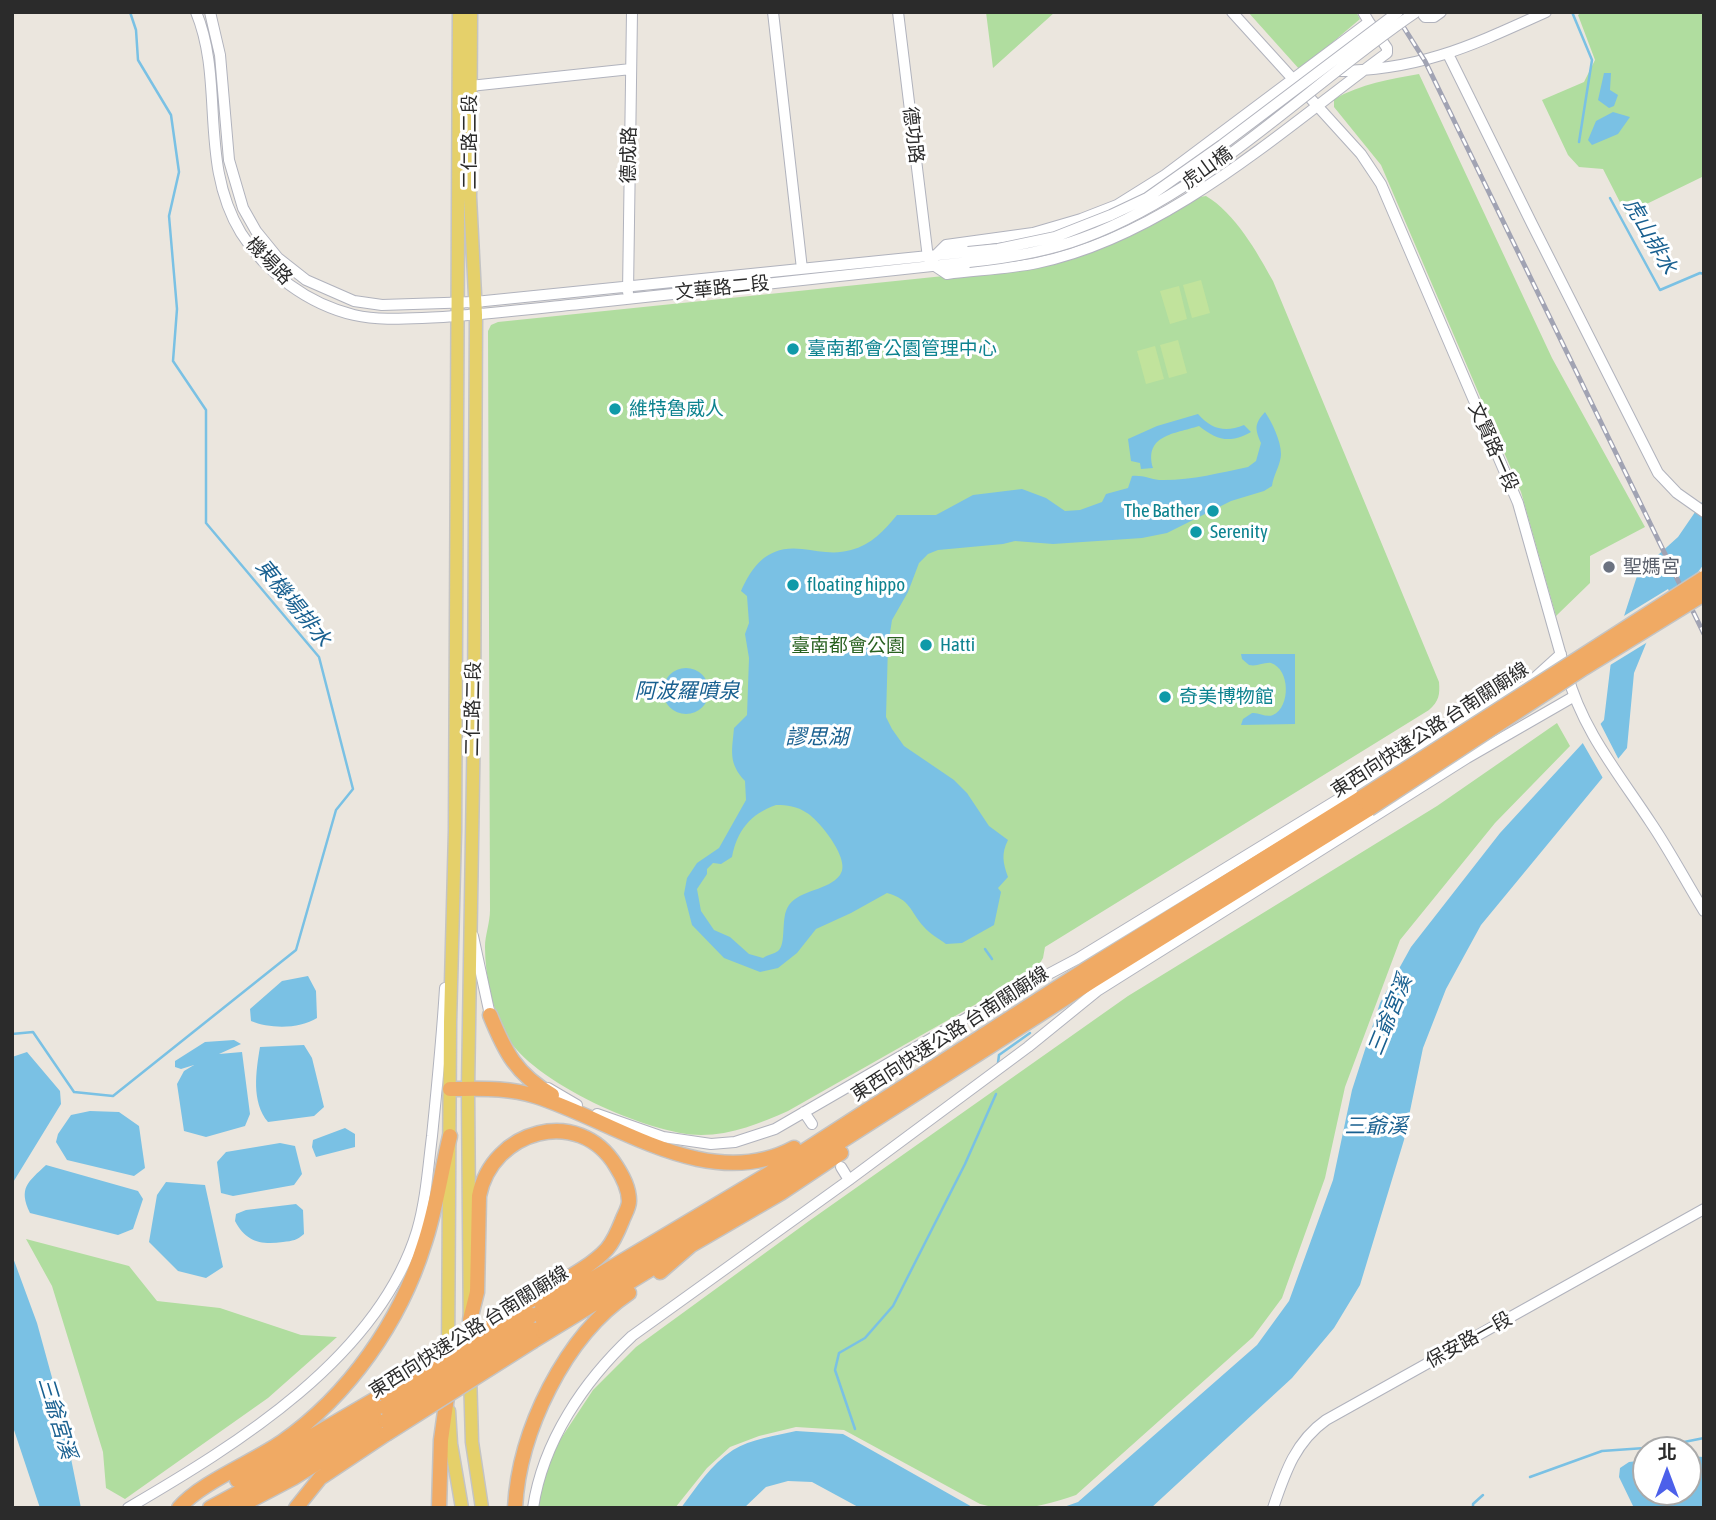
<!DOCTYPE html>
<html>
<head>
<meta charset="utf-8">
<style>
	body { margin:0 }
	#map { position:relative; width:1716px; height:1520px; overflow:hidden; background:#ebe6de; font-family:"Asap Condensed","Noto Sans TC",sans-serif }
	canvas { display:block }
	.frame { position:absolute; inset:0; border:14px solid #2b2b2b; pointer-events:none }
	.north { position:absolute; left:1632px; top:1436px; width:70px; height:70px; box-sizing:border-box; background:#fff; border:2px solid #aaa; border-radius:50%; rotate:0deg; font-size:19px; font-weight:700; line-height:28px; text-align:center; color:#2b2b2b }
	.north::after { content:''; display:block; margin:auto; width:24px; height:32px; background:#4c60ea; clip-path:polygon(50% 0,100% 100%,50% 72%,0 100%) }
</style>
</head>
<body>
<div id="map">
<canvas width="1716" height="1520"></canvas>
<div class="frame"></div>
<div class="north">北</div>
</div>
<script>
const ctx = document.querySelector('canvas').getContext('2d');
ctx.lineJoin = 'round';
function fillPath(path, color) { ctx.fillStyle = color; ctx.fill(path, 'evenodd'); }
function strokePath(path, color, width, dash) { ctx.strokeStyle = color; ctx.lineWidth = width; ctx.lineCap = dash ? 'butt' : 'round'; ctx.setLineDash(dash || []); ctx.stroke(path); }
function write(font, color, halo, rows, align = 'center') {
  ctx.font = font + ' "Asap Condensed","Noto Sans TC",sans-serif'; ctx.lineWidth = 6; ctx.setLineDash([]); ctx.textBaseline = 'middle'; ctx.strokeStyle = halo; ctx.fillStyle = color; for (const [text, x, y, turn = 0] of rows) {
    ctx.save(); ctx.translate(x, y); ctx.rotate((+turn || 0) * Math.PI / 180); ctx.textAlign = isNaN(turn) ? turn : align; if (halo) ctx.strokeText(text, 0, 0); ctx.fillText(text, 0, 0); ctx.restore();
  }
}
fillPath(new Path2D(`
	M986,12H1055L993,68Z
	M1248,12H1356L1360,19L1300,70Z
	M1582,12H1704V179L1702,177L1626,214L1603,169L1579,167L1568,155L1542,100L1584,82L1595,60L1578,15Z
	M1419,74L1552,358L1645,527L1590,556V583L1556,616L1521,492L1381,165L1334,107V99C1362,84 1389,79 1419,74Z
	M1206,196C1235,213 1257,252 1273,281L1439,682C1440,695 1439,701 1429,710L1045,947L1043,958L1036,970L788,1111C761,1123 732,1135 701,1135C650,1135 531,1082 506,1035C492,1010 485,975 485,947C485,935 490,923 490,910L488,331L491,325L498,322L1031,267L1095,250L1155,222L1193,198Z
	M1557,723L1570,746L1495,823L1400,940L1345,1087L1325,1178L1282,1298L1253,1337L1076,1495C1044,1506 1014,1514 980,1504L844,1430L796,1427L759,1436L730,1447L707,1468L675,1508H537L544,1474L558,1443L593,1390L636,1347L809,1221L1128,996L1437,806Z
	M26,1239L129,1266L157,1301L220,1308L301,1335L337,1337L268,1398L125,1499L106,1488L103,1452L52,1286Z`), '#b0dd9f');
fillPath(new Path2D(`
	M1201,280L1210,313L1192,318L1183,285Z
	M1179,286L1187,319L1170,324L1160,291Z
	M1178,340L1187,373L1169,378L1160,345Z
	M1155,346L1164,379L1146,384L1137,351Z`), '#c1e39c');
fillPath(new Path2D(`
	M1604,73H1611L1610,90L1618,95L1614,106L1609,108L1598,100Z
	M1613,112L1630,117L1618,134L1592,145L1588,140L1596,121Z
	M1265,412C1272,422 1281,441 1281,454C1281,464 1273,476 1272,486L1264,491L1231,501L1167,533L1142,538L1053,544L1015,541L1003,544L938,550L928,554L919,563L908,592L892,620L888,646L886,717L892,729L904,746L954,780L967,793L989,826L1008,840C1001,854 1003,863 1008,877L998,888L1001,892L994,925L962,943L946,944C939,939 929,933 924,927C909,910 911,900 887,893L851,913L816,929L797,953L778,968L760,972L724,958L692,925L684,894L687,878L697,863L719,848L746,800L745,781C728,763 732,751 734,728L747,715L749,658L745,634L749,623L747,596L741,591C753,564 769,545 802,549C819,551 834,555 851,550C871,545 885,530 897,515H936L973,495L1022,489L1046,498L1065,511L1080,510L1102,502L1106,494L1128,488L1132,476C1143,475 1150,479 1159,480C1189,481 1219,473 1248,467L1256,461L1261,443C1255,429 1254,424 1265,412ZM776,805C787,805 797,806 807,813C820,821 852,861 840,875C828,891 801,889 789,905C780,917 787,944 778,951C774,954 767,955 763,958L749,954L730,937L714,930L701,911L697,889L707,874V869L713,863L721,864L732,857C737,831 750,814 776,805Z
	M1198,414C1211,429 1225,433 1244,425L1251,432C1229,444 1217,440 1199,426C1174,434 1144,435 1153,468L1141,469L1140,463L1131,461L1128,439L1157,426Z
	M1704,499V564L1698,572L1663,602L1634,673L1627,748L1481,925L1446,989L1423,1048L1404,1140L1360,1285L1334,1328L1292,1378L1151,1508H1061L1078,1502L1257,1345L1289,1301L1333,1180L1352,1090L1380,1003L1411,947L1500,833L1604,720L1612,653L1638,573L1678,537Z
	M1241,654H1295V724L1241,725L1243,719L1252,713C1259,712 1266,718 1273,715C1291,707 1290,669 1271,663C1264,662 1257,667 1249,665L1242,659Z
	M663 691a23 23 0 1 1 46 0a23 23 0 1 1-46 0Z
	M308,976L316,991L317,1018C300,1029 270,1029 251,1021L250,1009L282,981Z
	M234,1040L241,1044L219,1054L242,1052L250,1114L245,1126L206,1137L184,1131L177,1084L184,1071L194,1065L181,1069L175,1067V1061L205,1042Z
	M304,1045L312,1058L324,1107L314,1116L268,1122C251,1102 256,1071 260,1047Z
	M27,1052L60,1091L61,1104L12,1184V1057Z
	M90,1111L119,1112L139,1126L145,1168L134,1176L67,1160L56,1142L58,1134L71,1115Z
	M345,1128L355,1134V1147L316,1157L312,1147L313,1140Z
	M280,1143L295,1146L302,1174L294,1185L233,1196L221,1193L217,1162L226,1152Z
	M46,1165L138,1191L143,1199L133,1229L118,1235L30,1213C18,1188 28,1182 46,1165Z
	M166,1182L205,1185L223,1267L206,1278L178,1271L149,1242L157,1195Z
	M296,1204L303,1210L304,1234C297,1240 293,1241 283,1242C261,1245 246,1242 235,1221L236,1214L246,1210Z
	M12,1255L37,1323L62,1414L81,1508H40L12,1424Z
	M796,1431L843,1434L974,1508H860L812,1482L788,1481L766,1487L744,1508H681C696,1488 711,1464 733,1450C751,1439 775,1436 796,1431Z
	M1688,1456L1704,1457V1508H1634L1619,1477L1620,1468L1629,1462L1646,1460V1492H1688Z`), '#7ac1e4');
fillPath(new Path2D(`
	M1668,589L1673,598L1666,604L1651,640L1607,667L1608,653L1619,619Z
	M1599,721L1620,762L1604,780L1581,740Z`), '#ebe6de');
strokePath(new Path2D(`
	M1572,12L1592,60L1579,142
	M1610,198L1660,290L1700,273L1704,274
	M985,949L992,959
	M12,1034L33,1032L74,1092L113,1096L296,950L336,810L353,789L319,657L206,523V410L173,361L177,309L169,216L179,172L171,115L138,60L136,30L130,12
	M998,1063L999,1055L1030,1033
	M855,1429L835,1370L839,1353L865,1338L893,1306L965,1164L996,1094
	M1530,1477L1602,1451L1659,1447L1704,1438
	M1473,1508V1504L1483,1495`), '#7ac1e4', 2.5);
const minor = new Path2D(`
	M196,12C225,82 198,162 241,233C266,273 308,304 354,315C376,320 399,319 422,318C475,316 527,309 580,304C709,289 839,276 969,262
	M210,12L220,55L229,160L243,208L256,231L278,258L306,280L354,301L382,305L475,302L968,252
	M773,12L802,269
	M898,12L928,258
	M1232,12L1361,154L1381,184L1518,503L1562,659
	M1363,12L1369,22
	M1421,12L1425,17H1434L1441,12
	M1448,54L1532,224L1658,473L1677,493L1704,512
	M1335,71C1419,71 1471,46 1546,12
	M470,86L631,69
	M934,257L946,245L1033,233L1081,219L1117,205L1165,175L1369,22L1387,48V53C1283,129 1167,236 1037,263C1008,269 977,270 947,274L935,266
	M628,292L632,12
	M1567,673C1582,730 1619,774 1651,823C1670,851 1686,882 1704,911
	M473,936L490,1015L493,1020
	M548,1088L577,1105
	M804,1112L812,1124
	M597,1114L663,1137L711,1144L735,1142L775,1129L977,1012L1077,959L1355,789L1449,728L1528,684L1561,654
	M841,1167L849,1180
	M128,1508C236,1445 378,1358 417,1231C426,1200 428,1168 432,1136C437,1087 442,1038 445,988
	M533,1508C543,1441 584,1381 632,1336L849,1180L1028,1047L1097,991L1467,758L1573,697
	M1273,1508C1285,1473 1295,1442 1326,1420L1704,1209`);
const major = new Path2D(`
	M470,1345L468,1089L474,716L476,315L470,197L471,12
	M448,1361L450,1022L455,831L459,12
	M470,1374L472,1442L482,1508
	M449,1411L451,1444L462,1508`);
const highway = new Path2D(`
	M490,1015C505,1052 516,1074 552,1095
	M450,1089C479,1089 507,1087 535,1096C615,1121 708,1194 794,1148
	M688,1247L781,1193L841,1153
	M660,1272L690,1246
	M532,1315L770,1173L1085,970L1361,798
	M470,1320L477,1292L479,1196C492,1130 579,1105 616,1166C623,1177 629,1188 629,1201C629,1208 624,1215 622,1221C618,1231 614,1241 607,1249C589,1269 554,1285 531,1300
	M532,1329L774,1184L1092,981L1369,809
	M533,1341L664,1261
	M237,1480L384,1394
	M179,1508C200,1483 253,1462 282,1442C349,1395 400,1322 424,1245C436,1210 441,1172 450,1136
	M210,1508L297,1461L384,1407
	M236,1508L293,1478L385,1421
	M296,1508L320,1478L386,1434
	M439,1508L441,1440L448,1390
	M515,1508C519,1431 565,1336 629,1293`);
strokePath(minor, '#b1b3bd', 12);
strokePath(major, '#c4c4c4', 15);
strokePath(highway, '#c4c4c4', 17);
strokePath(minor, '#fff', 10);
strokePath(major, '#e5d06a', 12);
strokePath(highway, '#f0aa64', 14);
const rail = new Path2D(`
	M1394,12L1425,61L1704,634`);
strokePath(rail, '#a1a3b3', 5);
strokePath(rail, '#fff', 2.5, [8]);
const minorBridge = new Path2D(`
	M968,252L998,249L1055,237L1111,215L1147,198L1222,145L1398,12
	M969,262C1008,258 1046,252 1083,238C1206,193 1308,85 1416,12`);
const highwayBridge = new Path2D(`
	M1361,798L1704,578
	M1369,809L1584,668L1704,594
	M384,1394L531,1300
	M384,1407L532,1315
	M385,1421L532,1329
	M386,1434L533,1341`);
strokePath(minorBridge, '#b1b3bd', 12, []);
strokePath(highwayBridge, '#c4c4c4', 17, []);
strokePath(minorBridge, '#fff', 10);
strokePath(highwayBridge, '#f0aa64', 14);
for (const [x, y, r, color] of [
	[793,349,7,"#0f9aa8"],
	[615,409,7,"#0f9aa8"],
	[1213,511,7,"#0f9aa8"],
	[1196,532,7,"#0f9aa8"],
	[1609,567,7,"#6b7280"],
	[793,585,7,"#0f9aa8"],
	[926,645,7,"#0f9aa8"],
	[1165,697,7,"#0f9aa8"]
]) { const dot = new Path2D(); dot.arc(x, y, r, 0, 2 * Math.PI); ctx.fillStyle = color; ctx.fill(dot); strokePath(dot, '#fff', 2.5); }
write('19px', '#2b2b2b', '#fff', [
	["德功路",913,135,83],
	["二仁路二段",470,142,-90],
	["德成路",629,155,-89],
	["虎山橋",1207,168,-36],
	["機場路",269,261,46],
	["文華路二段",722,288,-6],
	["文賢路一段",1493,447,66],
	["二仁路二段",473,709,-89],
	["東西向快速公路 台南關廟線",1430,730,-33],
	["東西向快速公路 台南關廟線",950,1034,-33],
	["東西向快速公路 台南關廟線",469,1332,-32],
	["保安路一段",1469,1340,-29]
]);
write('19px', '#0d838f', '#fff', [
	["臺南都會公園管理中心",807,349],
	["維特魯威人",629,409],
	["The Bather",1199,511,"right"],
	["Serenity",1210,532],
	["floating hippo",807,585],
	["Hatti",940,645],
	["奇美博物館",1179,697]
], 'left');
write('19px', '#5b616d', '#fff', [
	["聖媽宮",1623,567]
], 'left');
write('19px', '#2a6221', '#fff', [
	["臺南都會公園",848,646]
]);
write('italic 21px', '#196090', '#fff', [
	["虎山排水",1650,236,60],
	["東機場排水",293,603,51],
	["阿波羅噴泉",687,691],
	["謬思湖",817,737],
	["三爺宮溪",1390,1015,-68],
	["三爺溪",1376,1126],
	["三爺宮溪",57,1418,73]
]);
</script>
</body>
</html>
